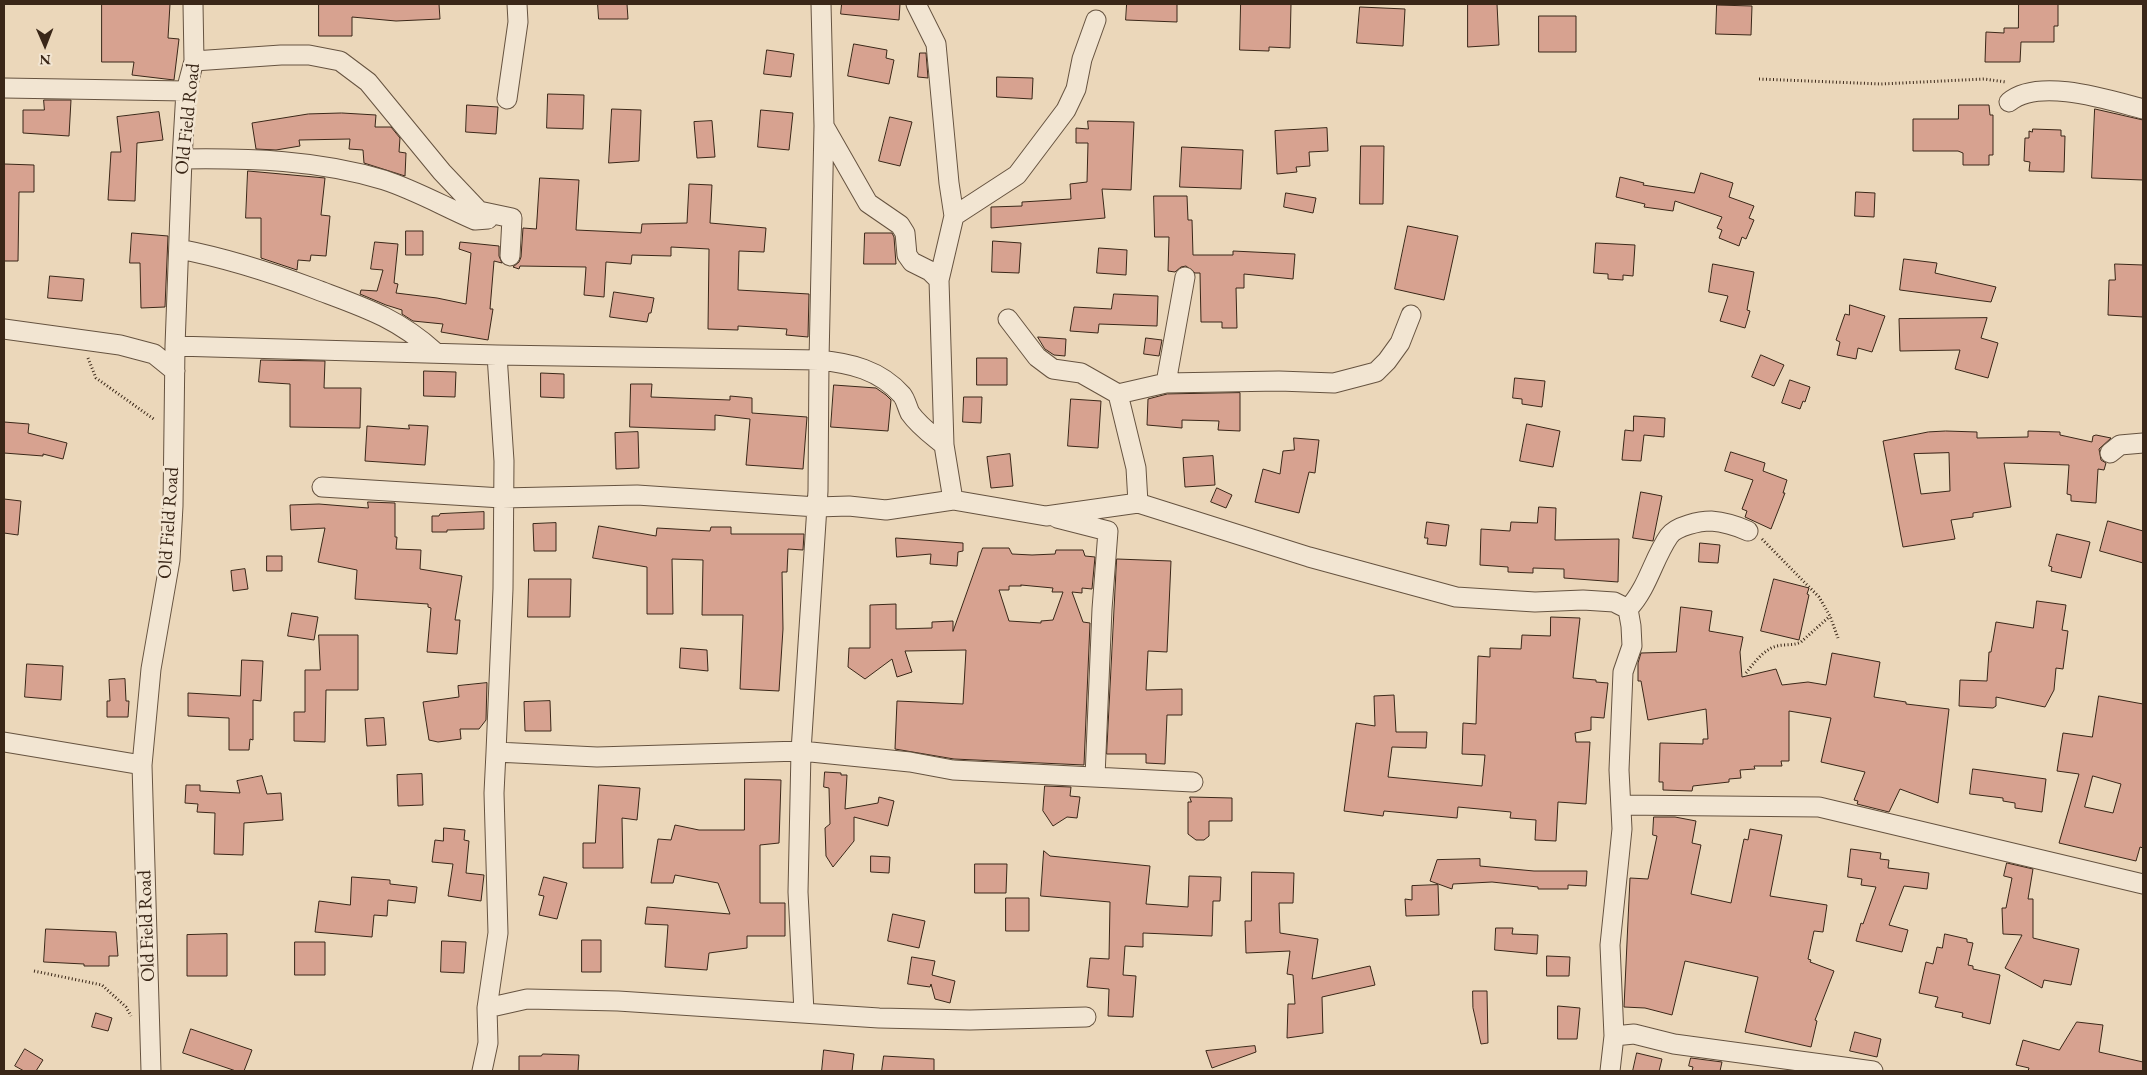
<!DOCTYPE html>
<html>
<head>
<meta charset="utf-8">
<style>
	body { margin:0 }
	#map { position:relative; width:2147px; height:1075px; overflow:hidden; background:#ebd7ba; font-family:"EB Garamond",serif }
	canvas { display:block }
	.frame { position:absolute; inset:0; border:5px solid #3a2718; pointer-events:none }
	.north { position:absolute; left:20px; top:20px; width:50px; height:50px; -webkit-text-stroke:4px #f2e5d2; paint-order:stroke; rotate:179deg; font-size:14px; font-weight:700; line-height:20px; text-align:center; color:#3a2718 }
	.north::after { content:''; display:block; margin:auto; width:18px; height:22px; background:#3a2718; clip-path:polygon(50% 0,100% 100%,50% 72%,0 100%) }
</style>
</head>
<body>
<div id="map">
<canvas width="2147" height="1075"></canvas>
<div class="frame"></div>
<div class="north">N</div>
</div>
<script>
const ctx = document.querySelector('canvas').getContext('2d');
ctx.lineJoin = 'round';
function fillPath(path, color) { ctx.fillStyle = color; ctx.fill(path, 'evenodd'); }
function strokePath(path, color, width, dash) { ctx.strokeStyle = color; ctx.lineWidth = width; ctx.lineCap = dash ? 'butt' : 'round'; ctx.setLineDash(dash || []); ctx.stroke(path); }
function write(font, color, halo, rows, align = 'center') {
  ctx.font = font + ' "EB Garamond",serif'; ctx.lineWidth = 5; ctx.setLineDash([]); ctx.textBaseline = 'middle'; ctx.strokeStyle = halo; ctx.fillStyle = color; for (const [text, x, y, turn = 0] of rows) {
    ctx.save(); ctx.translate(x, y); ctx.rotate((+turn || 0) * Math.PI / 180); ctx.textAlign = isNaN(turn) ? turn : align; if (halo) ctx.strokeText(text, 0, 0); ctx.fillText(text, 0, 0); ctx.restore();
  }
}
const building = new Path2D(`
	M102,4H170L168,38L179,39L174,80L132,75L134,62H102Z
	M319,4H439L440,19L396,21L352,17V36H319Z
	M598,4H627L628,19H599Z
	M842,4H900L899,20L841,14Z
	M1127,4H1177V22L1126,20Z
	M1241,4H1291L1290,48L1269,47V51L1240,50Z
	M1468,4H1497L1499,45L1468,47Z
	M2019,4H2058V26H2054V42H2021L2020,62H1985L1986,32L2004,33V28H2018Z
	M1717,5L1752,6L1751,35L1716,34Z
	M1360,7L1405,9L1403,46L1357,43Z
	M1539,16H1576V52H1539Z
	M854,44L887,50L886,58L894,60L889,84L848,76Z
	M767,50L794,54L791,77L764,74Z
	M920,53H926L928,78L918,77Z
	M997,77L1033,78L1032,99L997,97Z
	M548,94L584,95L583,129L547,128Z
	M44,100H71L69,136L23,133V110H44Z
	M467,105L498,107L496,134L466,132Z
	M1959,105H1989L1990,115H1993V155H1989V165H1963V153L1958,151H1913V119H1958Z
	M612,109L641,110L639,161L609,163Z
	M2095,109L2143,120V180L2092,178Z
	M761,110L793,113L789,150L758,147Z
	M159,112L163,140L137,143L135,201L108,200L111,152H121L117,117Z
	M342,113L376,115L375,127H391L400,138L399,152L406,153L405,176L364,163L363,150L349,149L350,139L299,140L300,146L276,150L256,149L252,123L308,114Z
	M890,117L912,122L900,166L879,161Z
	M712,121L715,157L697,158L694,122Z
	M1088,121L1134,122L1131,190L1102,189L1105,218L991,228V207L1022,206V202L1071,199L1070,184L1087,182L1088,143H1076V128L1088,129Z
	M1327,128L1328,151L1309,152L1310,166L1296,167L1297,172L1277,174L1275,131Z
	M2033,129L2061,130V136H2065L2064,172L2029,171L2030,162L2024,161L2025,138H2029V131L2032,132Z
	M1361,146H1384L1383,204H1360Z
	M1182,147L1243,150L1241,189L1180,187Z
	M4,164L34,165V192H19L18,261H4Z
	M248,171L325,178L321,215L330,216L326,256L311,255L310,261L298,260L297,270L261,258V218H246Z
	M1701,173L1733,183L1729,197L1754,206L1749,218L1754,220L1746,239L1742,237L1739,246L1719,238L1722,230L1717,228L1722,217L1675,201L1673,211L1644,207L1645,204L1616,197L1620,177L1644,183L1643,185L1694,193Z
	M540,178L579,180L576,230L641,233L642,224L687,223L689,184L712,185L710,223L766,228L764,252L739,251L738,290L809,294L808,337L786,335L787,329L738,326V330L708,329L709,249L671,247V256L632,255L631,264L606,262L604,297L584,295L586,267L520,266L519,269L513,267L519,262L521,257L523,228L536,229Z
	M1856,192L1875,193L1874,217L1855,216Z
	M1286,193L1316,198L1313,213L1284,207Z
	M1154,196H1187L1188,220H1192L1193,255H1233V251L1295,254L1293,279L1244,274V288H1236L1237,328H1222V322H1201L1200,273H1195L1186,266L1181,267L1175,272L1168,271L1169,237H1155Z
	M1408,226L1458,236L1444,300L1395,289Z
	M406,231H423V255H406Z
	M132,233L168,236L165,307L141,308L140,263H130Z
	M865,233H892L894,237L896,264H864Z
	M993,241L1021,243L1019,273L992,272Z
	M375,242L398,244L394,283L398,284L396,293L437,298L466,304L471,253L459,249L460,242L499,246V256L502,263L494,261L490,309H493L488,340L441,332L443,324L413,321L402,314V310L386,305L360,294L361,290L377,291L383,270L371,269Z
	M1596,243L1635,245L1633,276L1623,275V280L1608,279V274L1594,273Z
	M1099,248L1127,250L1126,275L1097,273Z
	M1904,259L1937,263L1935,273L1996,287L1991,302L1900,290Z
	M1713,264L1754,272L1747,310L1750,311L1745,328L1720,321L1728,296L1709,292Z
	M2115,264L2143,265V317L2108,315L2109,280H2115Z
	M50,276L84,279L82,301L48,298Z
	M614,292L654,298L651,313H649L647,322L610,317Z
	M1114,294L1158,296L1157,326L1099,324L1098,333L1070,331L1074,307L1111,309Z
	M1850,305L1885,316L1872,352L1858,348L1856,359L1837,355L1840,342L1836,340L1845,314L1849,315Z
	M1987,318L1981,338L1998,343L1988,378L1955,369L1960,350L1900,351L1899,319Z
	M1038,337L1066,339L1065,356L1054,355L1045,349Z
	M1146,338L1162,340L1159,356L1144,354Z
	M1761,355L1784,365L1774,386L1752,377Z
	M977,358H1007V385H977Z
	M261,360L325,361L324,388H361L360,428L290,427V384L259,382Z
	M424,371L456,372L455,397L424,396Z
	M541,373L564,374V398L541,397Z
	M1515,378L1545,381L1542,407L1522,404V399L1513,398Z
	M1790,380L1810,387L1805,402L1803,401L1800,409L1782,403Z
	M631,384H652L651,397L730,400V396L752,398V413L807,417L803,469L746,465L750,419L715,415V430L630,427Z
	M834,385L876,388L886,395L891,400L888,431L831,427Z
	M1240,393V431L1218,430L1219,421L1182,420V428L1147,425L1148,399L1167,394Z
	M964,397H982L981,423L963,422Z
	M1071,399L1101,401L1098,448L1068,446Z
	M1634,416L1665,418L1664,437L1644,435L1641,461L1622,460L1625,430L1633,431Z
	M4,422L29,424L28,433L67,443L63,459L43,454V456L4,453Z
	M1527,424L1560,431L1553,467L1520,461Z
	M409,425L428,426L425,465L365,461L367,426L409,429Z
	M1946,431L1977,432V438L2028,437V431L2060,432V435L2092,442L2093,436L2096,435L2111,438L2099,449L2101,460L2106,463L2104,470L2098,469L2096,503L2071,501V495L2067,494L2069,465L2004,463L2011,507L1973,513V517L1951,520L1955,539L1903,547L1883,441L1928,432ZM1949,453L1950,491L1921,494L1914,454Z
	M638,432L639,468L616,469L615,433Z
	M1294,438L1319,440L1315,473L1309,472L1299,513L1255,502L1263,469L1280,474L1283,451L1294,450Z
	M1731,452L1765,463L1763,471L1787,480L1783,493H1785L1771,529L1745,517L1747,511L1742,509L1753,480L1725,471Z
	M1010,454L1013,486L991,488L987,457Z
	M1213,456L1215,485L1185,487L1183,458Z
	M1217,488L1232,495L1226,508L1211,502Z
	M1641,492L1662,496L1653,541L1633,538Z
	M4,499L21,501L18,535L4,533Z
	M368,502L395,503V537H397L396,549L421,550L420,569L462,576L455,620H460L457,654L427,652L431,608L428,607V604L355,599L357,570L318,562L325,528L291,530L290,505L319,504L368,508Z
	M1539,507L1556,508L1555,540L1619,539L1618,582L1564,578V569L1533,568V573L1508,572V567L1480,565L1481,529L1510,531L1511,522L1537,523Z
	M484,512V529L447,530V532H432V516H439L440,514Z
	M2108,521L2143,531V563L2100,551Z
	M1427,522L1449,525L1446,546L1427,544L1428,538H1425Z
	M556,523V551H534L533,524Z
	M599,526L656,536L657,528L710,531L711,527H731V534H804L803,550L788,549L787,572H782L783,629L779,691L740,689L743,615H702L703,560L672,559L673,614H647V567L593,558Z
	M2057,534L2090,542L2081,578L2051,571L2052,567L2049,566Z
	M896,538L963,543V551L958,552L957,566L930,564L931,554L897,557Z
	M1700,543L1720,545L1718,563L1699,562Z
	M983,548H1009L1012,554L1032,555L1055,554L1056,550H1083L1085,556L1095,557L1092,589L1082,588V593L1072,592L1083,622L1090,623L1084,765L954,759L895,749L897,701L963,704L966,650L905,651L912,672L897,677L892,659L865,679L848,667L849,648H870V605L896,604V629L932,628V622L953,621V631ZM1021,585L1053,588L1052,592H1063L1053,620L1041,621V623L1009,621L999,590H1009V586H1021Z
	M267,556H282V571H267Z
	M1117,559L1171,561L1167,652L1148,651L1146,690L1182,689V715H1167L1165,764L1146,763V754H1107Z
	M245,569L248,589L233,591L231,571Z
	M529,579H571L570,617H528Z
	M1774,579L1809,588L1807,594L1809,595L1799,640L1761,631Z
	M2037,601L2066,605L2062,630L2068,631L2063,669L2056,668L2054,690L2045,707L1996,697V706L1993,708L1959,706L1960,680L1987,681L1989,652H1991L1996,622L2033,628Z
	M1681,607L1712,611L1709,631L1743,637L1740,652L1742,677L1776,669L1782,685L1808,682L1826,685L1832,653L1880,662L1874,697L1906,702V704L1949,709L1938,803L1900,789L1889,812L1857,804L1858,801L1854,800L1865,772L1821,762L1831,718L1789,711V761H1781L1782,766H1754L1755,769L1740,770L1741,778L1729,779V782L1693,786L1692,791L1663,790V782H1659L1660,743L1703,744V739H1708L1706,709L1648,720L1641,681H1638V663L1641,653L1676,652Z
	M292,613L318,617L314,640L288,636Z
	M1551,617L1580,618L1573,678L1596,680V682L1608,683L1604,718L1591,717V730L1575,733L1576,742H1590L1586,804L1558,802L1556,841L1535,840L1536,820L1510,818L1511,812L1458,807L1457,818L1384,811L1383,816L1344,811L1356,723L1375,726L1374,696L1394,695L1396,732H1427L1426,748L1392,747L1388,777L1482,786L1485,755L1462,754L1463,723L1476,724L1478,656L1490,657V648L1521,649L1522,635L1550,636Z
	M319,635H358V690H326L325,742L294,741V712H305V670H320Z
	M681,648L707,650L708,671L680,668Z
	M242,660L263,661L261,701L253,700V740L250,739L249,750H229V718L188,716V693L240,696Z
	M27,664L63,666L61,700L25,697Z
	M125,679L126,701H129L128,717H107V701H110L109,680Z
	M487,683L486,720L479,729H460L461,739L438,742L429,740L423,702L459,697L458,686Z
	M2099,696L2143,704V848L2140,847L2136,861L2059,843L2079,774L2057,771L2063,733L2092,737ZM2093,776L2121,784L2113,813L2085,807Z
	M550,701L551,731H525L524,702Z
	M384,718L386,745L367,746L365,719Z
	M1973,769L2046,779L2042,812L2015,808V803L2003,801V798L1970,794Z
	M825,772L841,773V775H847L845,809L878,803L879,797L894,801L888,826L854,817V841L833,867L826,856L825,828L830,824L829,788L824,787Z
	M422,774L423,805L398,806L397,775Z
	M262,776L267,794L281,793L283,820L244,823L243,855L214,854L215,813L197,812L198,804L185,803L186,785H200V791L240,793L237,781Z
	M745,779L781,780L779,843L760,845V903H785V936H747V948L709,953L707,970L665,967L668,925L645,924L647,907L730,914L718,883L675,875L673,883H651L658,839L671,840L675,825L699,830H744Z
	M599,785L640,788L637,820L622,818L623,868H583V843H595Z
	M1045,786L1071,787L1070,796L1080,797L1077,818L1067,817L1053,826L1043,811Z
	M1190,797L1232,798V821H1209V836L1204,840H1196L1188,834V802H1191Z
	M1654,817H1675L1696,821L1692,843L1701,845L1691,894L1731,903L1744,839L1748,840L1750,829L1782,835L1770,896L1827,905L1823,932L1814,931L1808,959L1811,960L1810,962L1834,971L1815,1020L1817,1021L1811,1047L1745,1032L1758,977L1685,961L1672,1015L1645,1008L1624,1007L1630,878L1648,879L1657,836L1653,835Z
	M444,828L465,830L464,840L469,841L466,873L484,875L481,901L448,896L453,864L432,862L435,840L443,841Z
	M1851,849L1881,853L1880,859L1889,860L1888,868L1929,873L1927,889L1904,886L1889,925L1908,930L1902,952L1856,941L1861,923L1863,924L1876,887L1861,885L1862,879L1848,877Z
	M1044,851L1050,856L1150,866L1146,904L1188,907L1189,876L1221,877L1220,901H1213L1212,936L1143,933V947L1125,946L1123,975L1136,976L1133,1017L1108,1016L1109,989L1087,987L1090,958L1109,959L1110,902L1041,896Z
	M871,856L890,857L889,873L871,872Z
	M1480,859V866L1534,871H1587L1586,886L1568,885V889H1538V887L1492,882L1453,884L1452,889L1430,881L1437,860Z
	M2007,863L2033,869L2028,899H2033V938L2079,949L2071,985L2044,980L2042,988L2005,968L2022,935L2003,934L2002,908H2006L2012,878L2004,876Z
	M975,864H1007L1006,893H975Z
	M1252,872L1294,873L1293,903H1279L1280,933L1318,939L1312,979L1370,966L1375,985L1322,997L1323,1033L1287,1038L1288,1004H1295L1293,975L1287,974L1290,951L1246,953L1245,921H1251Z
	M352,877L390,880V884L417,887L415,903L388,900L387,916L374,915L372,937L315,932L319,901L350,905Z
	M544,877L567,883L557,919L539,915L544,896L539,895Z
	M1438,885L1439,915L1406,916L1405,899L1412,900V886Z
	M1006,898H1029V931H1006Z
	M893,914L925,921L919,948L888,941Z
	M1496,928H1513L1512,934L1538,935L1537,954L1495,950Z
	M46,929L116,932L118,956H109V966H84V964L44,962Z
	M227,934V976H187V935Z
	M1945,934L1967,939V942L1973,943L1968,965L1973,966V969L2000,975L1990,1024L1962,1017L1963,1013L1935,1007L1938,997L1919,993L1926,962L1933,964L1937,947L1942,948Z
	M582,940H601V972H582Z
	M442,941L466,942L464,973L441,972Z
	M295,942H325V975H295Z
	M1547,956L1570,957L1569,976H1547Z
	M912,957L935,961L932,975L955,981L950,1003L935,999L931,984L930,987L908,984Z
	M1473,991H1487L1488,1043L1481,1044L1473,1008Z
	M1558,1006L1580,1008L1577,1039H1558Z
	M96,1013L112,1018L108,1031L92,1027Z
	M2077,1022L2103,1025L2099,1052L2143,1062V1071H2028L2029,1068L2016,1065L2023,1040L2059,1050Z
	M191,1029L252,1050L244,1071H236L183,1053Z
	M1855,1032L1881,1039L1877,1057L1850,1051Z
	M1255,1046L1256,1052L1212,1068L1206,1051Z
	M25,1049L43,1060L36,1071H24L15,1066Z
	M824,1050L854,1054L852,1071H822Z
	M1637,1053L1662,1059L1659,1071H1633Z
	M543,1054L579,1055L578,1071H519V1056H541Z
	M884,1056L934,1059V1071H882Z
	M1691,1058L1722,1062L1720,1071H1692L1693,1067L1689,1066Z`);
fillPath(building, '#d7a290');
strokePath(building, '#3a2718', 1);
const minor = new Path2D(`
	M916,4L936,44L949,183L954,216L939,280
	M194,61L281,55H309L340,61L368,82L442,172L479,211L512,218L510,256
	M4,88L186,91
	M507,99L518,22L517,4
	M2009,102C2039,77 2109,100 2143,109
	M824,126L868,203L900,225L905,233L907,255L912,262L930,271L939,280L944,445L953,500
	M182,159C250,158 318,160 384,180C415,190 445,207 475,220L488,219
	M954,216L1017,175L1066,110L1076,89L1082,59L1096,20
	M179,249C226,258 270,272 315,289C363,307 396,317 435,352
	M1008,319L1037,357L1053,369L1081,373L1118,394L1136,468L1138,503
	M4,329L120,345L154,354L175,371
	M175,346L497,355L819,360C850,363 880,370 902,395C906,400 907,407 910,413C919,426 932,435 944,445
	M497,355L504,461L503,589L496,752L597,757L801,751L910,762L953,770L1193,782
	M1166,383L1185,277
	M1118,394L1166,383L1279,381L1334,383L1357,377L1376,372L1387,361L1400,343L1411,315
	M2110,453L2120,445L2143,443
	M322,487L502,498L637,495L817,507L849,506L886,510L953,500L1046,516L1138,503L1309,557L1456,597L1535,602L1583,600L1614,602L1628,609L1631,626L1632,646L1623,672L1619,770L1622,829L1610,945L1614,1036L1610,1071
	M1057,518L1108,531L1102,609L1095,777
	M1628,609C1648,588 1653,559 1669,536C1676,526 1700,521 1711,521C1724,522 1737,526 1748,531
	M4,742L142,765
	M1621,805L1819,807L2143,884
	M487,1008L498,933L494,793L496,752
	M804,1012L798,892L801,751L818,491L819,360L824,126L821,4
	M1614,1036L1634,1034L1674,1044L1873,1071
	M151,1071L142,765L151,669L170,560L173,506L175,346L182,159L186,91L194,61L193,4
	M482,1071L488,1043L487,1008L527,999L618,1001L879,1018L970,1020L1086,1017`);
strokePath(minor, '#665340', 21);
strokePath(new Path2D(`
	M1759,79L1881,84L1984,79L2006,82
	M88,358L96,378L155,420
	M1762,539L1819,597L1830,616L1838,638
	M1746,673C1754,663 1764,649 1777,646C1785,644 1793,646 1801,642L1830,616
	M34,971L102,985L126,1007L131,1016`), '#3a2718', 3, [1, 2.5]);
strokePath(minor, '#f2e5d2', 19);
write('19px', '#3a2718', '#f2e5d2', [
	["Old Field Road",188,119,-84],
	["Old Field Road",169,523,-86],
	["Old Field Road",147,926,-92]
]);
</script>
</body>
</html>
